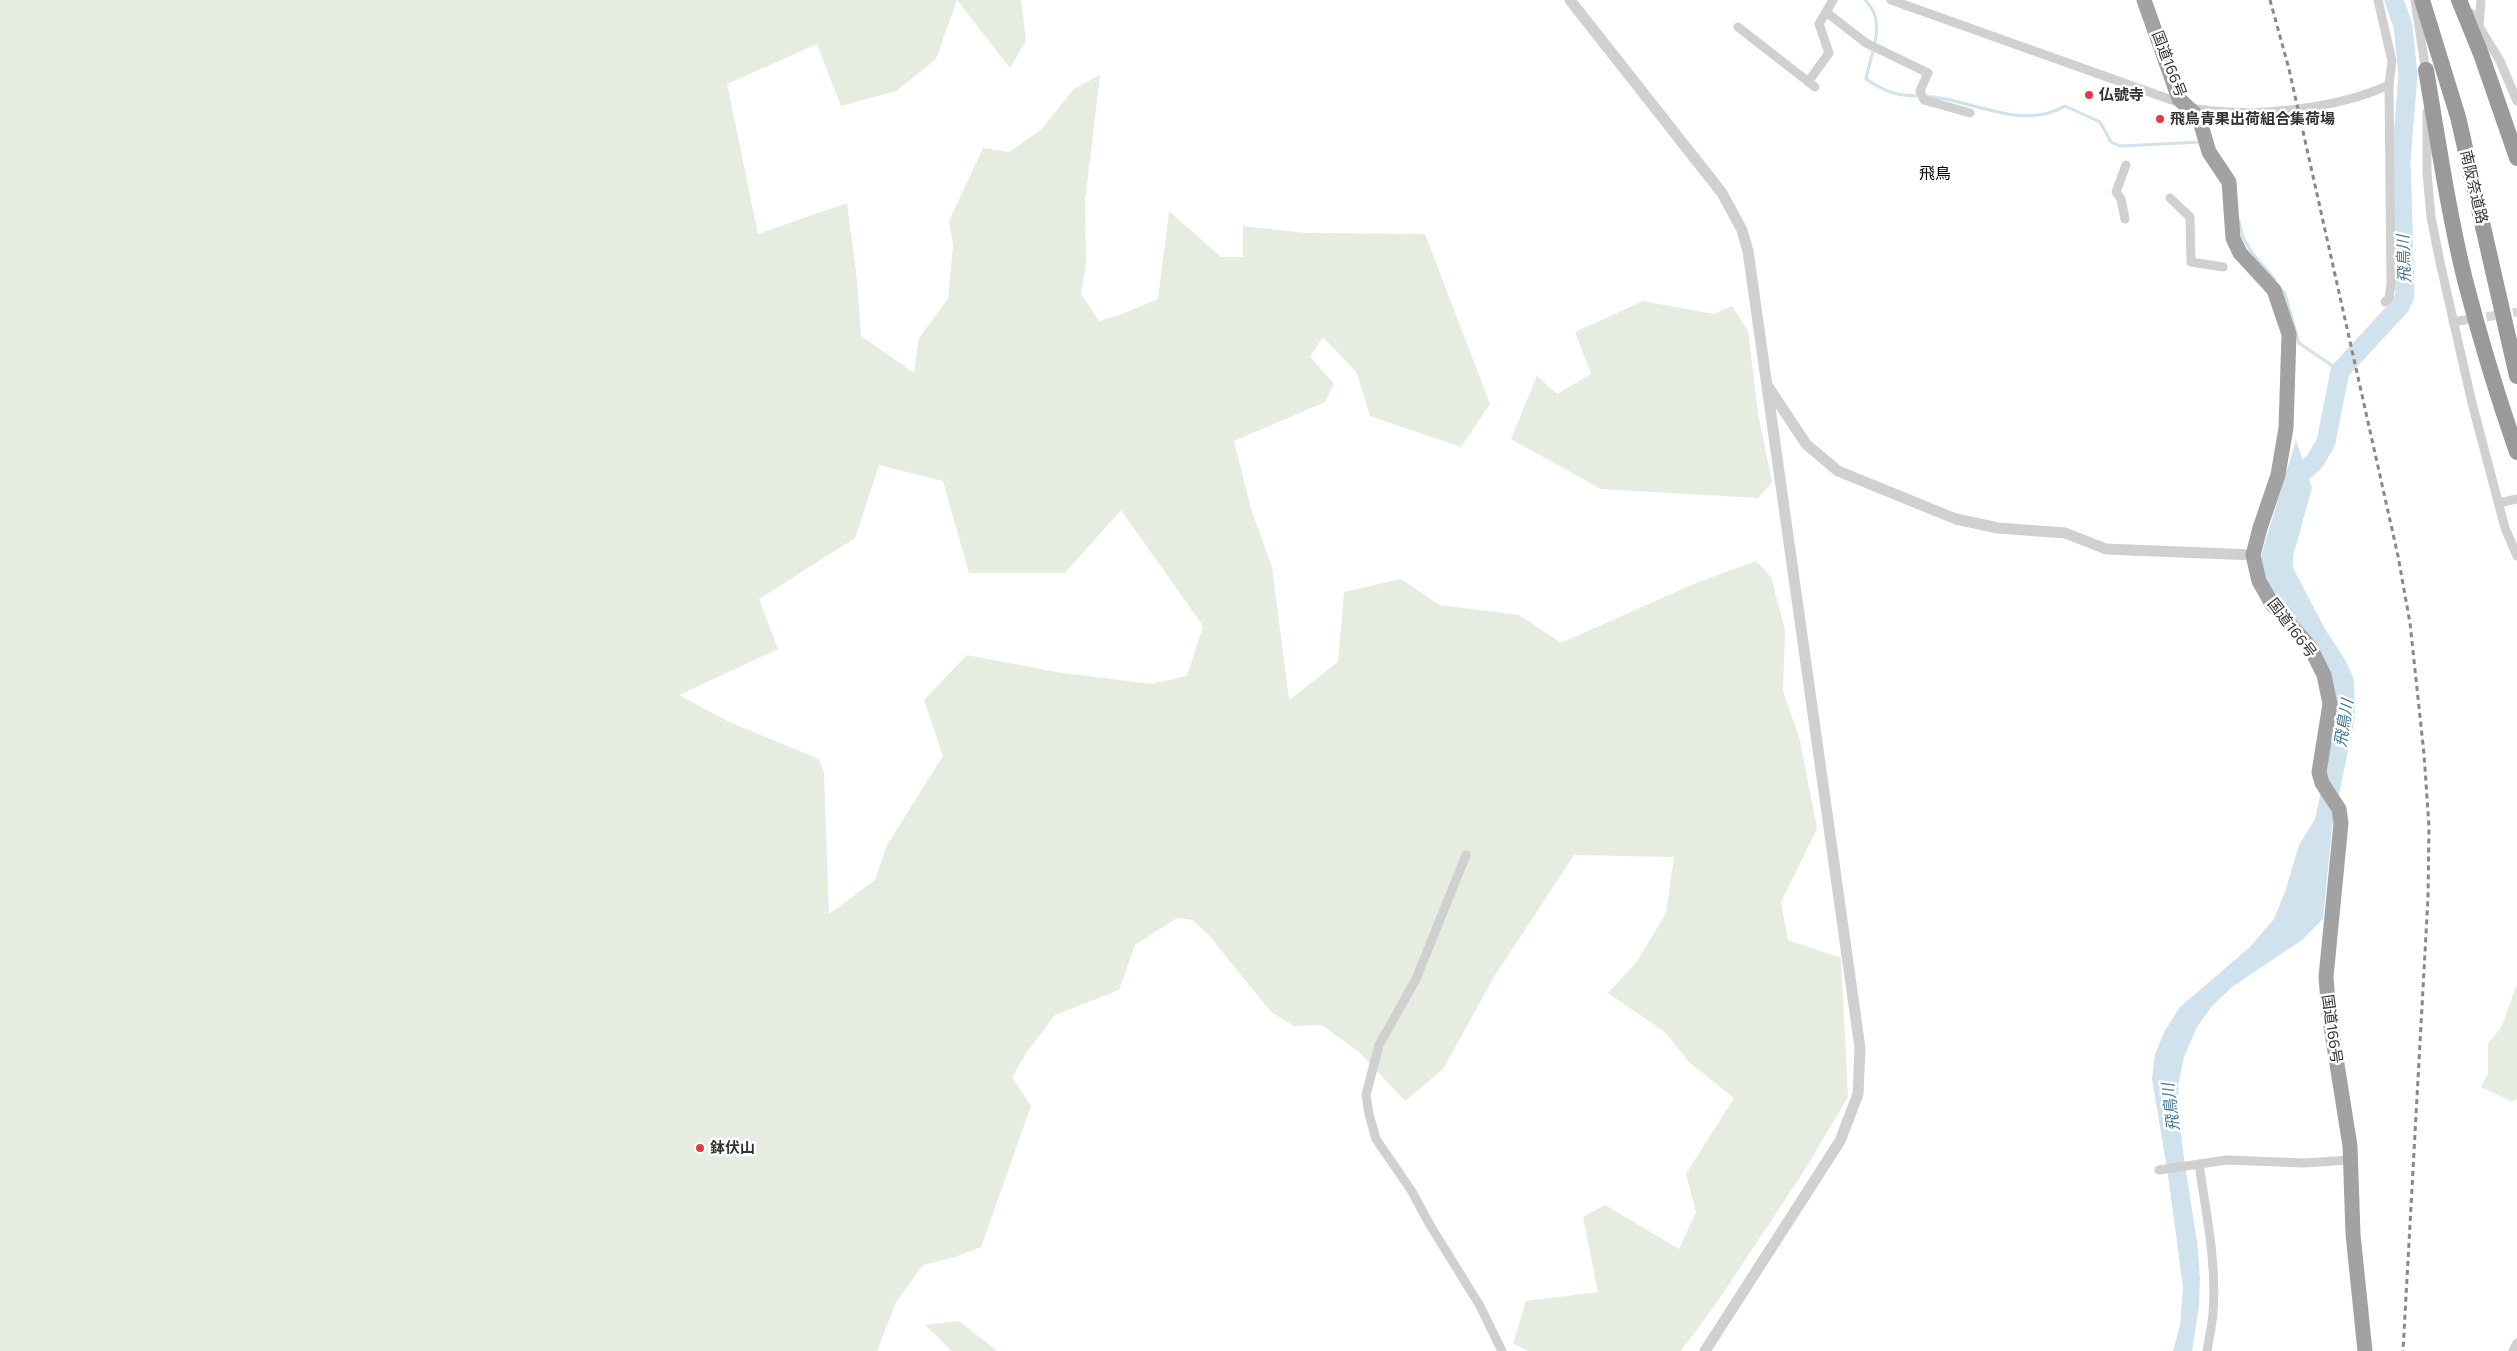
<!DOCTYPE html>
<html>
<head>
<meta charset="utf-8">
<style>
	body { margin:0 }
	canvas { display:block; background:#fff }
</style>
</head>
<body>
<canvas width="2517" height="1351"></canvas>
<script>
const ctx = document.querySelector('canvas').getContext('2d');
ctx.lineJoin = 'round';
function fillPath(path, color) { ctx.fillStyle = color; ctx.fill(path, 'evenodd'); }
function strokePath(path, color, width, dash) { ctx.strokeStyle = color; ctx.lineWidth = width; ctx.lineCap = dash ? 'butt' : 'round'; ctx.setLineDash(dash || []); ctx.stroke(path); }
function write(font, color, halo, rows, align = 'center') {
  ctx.font = font + ' Commissioner,"Noto Sans JP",sans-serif'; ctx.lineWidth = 5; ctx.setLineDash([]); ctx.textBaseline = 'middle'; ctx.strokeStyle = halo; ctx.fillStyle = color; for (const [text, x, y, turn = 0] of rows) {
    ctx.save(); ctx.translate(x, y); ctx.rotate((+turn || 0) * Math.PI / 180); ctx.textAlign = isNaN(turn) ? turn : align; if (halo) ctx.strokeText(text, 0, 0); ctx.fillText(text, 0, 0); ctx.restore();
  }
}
fillPath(new Path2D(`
	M0,0H957L936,59L896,91L841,106L817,44L727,84L758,234L847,203L857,280L861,336L914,373L919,338L948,299L953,245L949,221L983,148L1009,152L1041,130L1074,89L1100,75L1085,201L1086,263L1081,294L1099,321L1117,316L1158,299L1169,211L1221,257H1243V226L1306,233L1425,234L1490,404L1461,447L1370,416L1357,373L1323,337L1310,357L1334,384L1325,402L1234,441L1251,509L1272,567L1289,700L1338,662L1344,592L1401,579L1439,605L1519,615L1561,643L1696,583L1756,561L1771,577L1785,630L1783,691L1800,740L1817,829L1781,902L1788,940L1841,958L1848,1097L1806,1168L1718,1301L1681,1351H1529L1513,1344L1526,1301L1598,1292L1583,1217L1605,1205L1679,1249L1696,1212L1686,1174L1734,1098L1689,1062L1665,1032L1608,993L1636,963L1666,913L1674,857L1574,855L1494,977L1443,1069L1405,1101L1359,1052L1322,1025L1294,1026L1271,1012L1208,934L1192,920L1177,918L1135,945L1119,990L1055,1015L1027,1052L1012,1077L1031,1106L981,1247L955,1257L923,1265L896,1302L877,1351H0ZM879,465L943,481L969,573H1065L1121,510L1203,626L1187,676L1151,684L1056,672L967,655L924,700L943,756L887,845L875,880L829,914L824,774L819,759L729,722L679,695L778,649L759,599L855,538Z
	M957,0H1021L1026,41L1010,68Z
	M1643,301L1714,314L1732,306L1748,331L1758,414L1772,482L1758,498L1601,489L1511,439L1537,376L1557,394L1591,374L1575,332Z
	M2517,984V1099L2512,1102L2481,1087L2488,1073V1044L2502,1026Z
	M959,1321L997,1351H952L925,1325Z`), '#e6ecdf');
fillPath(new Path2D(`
	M2296,440L2312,488L2293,556V568L2325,629L2346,661L2354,680L2355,717L2332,828L2323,919L2302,940L2232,987L2212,1006L2197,1027L2184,1057L2178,1085L2182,1145L2198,1249L2200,1279L2199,1307L2192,1351H2173L2180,1326L2183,1287L2168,1175L2152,1078L2155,1055L2164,1032L2180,1007L2250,947L2274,919L2285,892L2299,845L2315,819L2327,764L2334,702L2271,591L2264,572L2261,556Z`), '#cfe2ee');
strokePath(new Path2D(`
	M1865,0C1888,22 1871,52 1866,79C1901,103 1910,92 1946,99C1985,107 2028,128 2065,106L2100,122L2111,142L2120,146L2202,142
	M2239,221C2243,248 2259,260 2275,280
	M2280,288L2285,294L2299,343L2340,371`), '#cfe2ee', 3);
strokePath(new Path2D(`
	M2296,492L2301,474L2315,461L2326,442L2340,371L2401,305L2405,295L2401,161L2408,75L2403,26L2394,0`), '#cfe2ee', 19);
strokePath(new Path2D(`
	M2473,319L2517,312`), '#d6d6d6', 9, [9, 4.5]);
strokePath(new Path2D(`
	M1891,0L2197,109C2255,118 2336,109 2389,85
	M2378,0L2392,61L2389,85L2391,284L2389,298L2385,302
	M2415,1L2426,72
	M1826,12L1866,43L1928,73L1920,91L1924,100L1970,113
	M2471,13L2500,61L2517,101
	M2479,26L2481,0
	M1738,27L1815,87
	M1808,82L1829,53L1819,24L1833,0
	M2427,112V173L2431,217L2440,262L2472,403L2505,528L2517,556
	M2170,198L2190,217L2191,262L2223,267
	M2125,219L2121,199L2116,192L2126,165
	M2453,322L2465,320
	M2499,503L2517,499
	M1466,855L1416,979L1379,1045L1366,1095L1369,1114L1376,1139L1411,1190L1430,1225L1480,1306L1502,1351
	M2199,1164C2206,1213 2217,1263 2213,1313C2212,1326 2209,1338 2207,1351
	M2159,1170L2227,1160L2304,1163L2350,1160
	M2513,1351L2517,1343`), '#d0d0d0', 9);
strokePath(new Path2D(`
	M1570,0L1722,193L1742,230L1748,251L1860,1048L1858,1094L1840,1141L1705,1351
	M1769,388L1806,444L1838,471L1956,519L1998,528L2065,533L2106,549L2253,555`), '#d0d0d0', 11);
strokePath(new Path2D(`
	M2144,0L2179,99L2199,118L2209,152L2229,182L2233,238L2240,253L2274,290L2289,334L2286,428L2278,475L2260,528L2253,555L2259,581L2272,604L2310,647L2324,675L2330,704L2319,772L2322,783L2339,809L2341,823L2326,977L2329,1014L2350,1146L2353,1234L2365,1351`), '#a2a2a2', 15);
strokePath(new Path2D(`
	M2422,0L2458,117L2517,376
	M2459,0L2481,54L2517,158
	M2426,70C2438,140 2448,211 2465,280C2480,338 2497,395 2517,452`), '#9a9a9a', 16);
strokePath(new Path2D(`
	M2270,0L2289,69L2398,556L2410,623L2424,754L2429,827L2428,898L2403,1351`), '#888', 3, [5, 4]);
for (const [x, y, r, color] of [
	[2089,95,5,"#e63946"],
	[2160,119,5,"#e63946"],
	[700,1148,5,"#e63946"]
]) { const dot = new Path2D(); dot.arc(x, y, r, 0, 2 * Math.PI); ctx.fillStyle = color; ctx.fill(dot); strokePath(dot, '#fff', 2); }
write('15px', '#333', '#fff', [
	["国道166号",2169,64,69],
	["南阪奈道路",2474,187,77],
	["国道166号",2292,628,53],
	["国道166号",2332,1029,82]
]);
write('bold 15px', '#333', '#fff', [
	["仏號寺",2099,95],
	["飛鳥青果出荷組合集荷場",2170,119],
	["鉢伏山",710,1148]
], 'left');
write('16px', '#000', '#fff', [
	["飛鳥",1935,174]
]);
write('italic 16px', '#3f7597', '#fff', [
	["飛鳥川",2404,259,-92],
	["飛鳥川",2344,723,-81],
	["飛鳥川",2171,1107,-97]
]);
</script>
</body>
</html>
